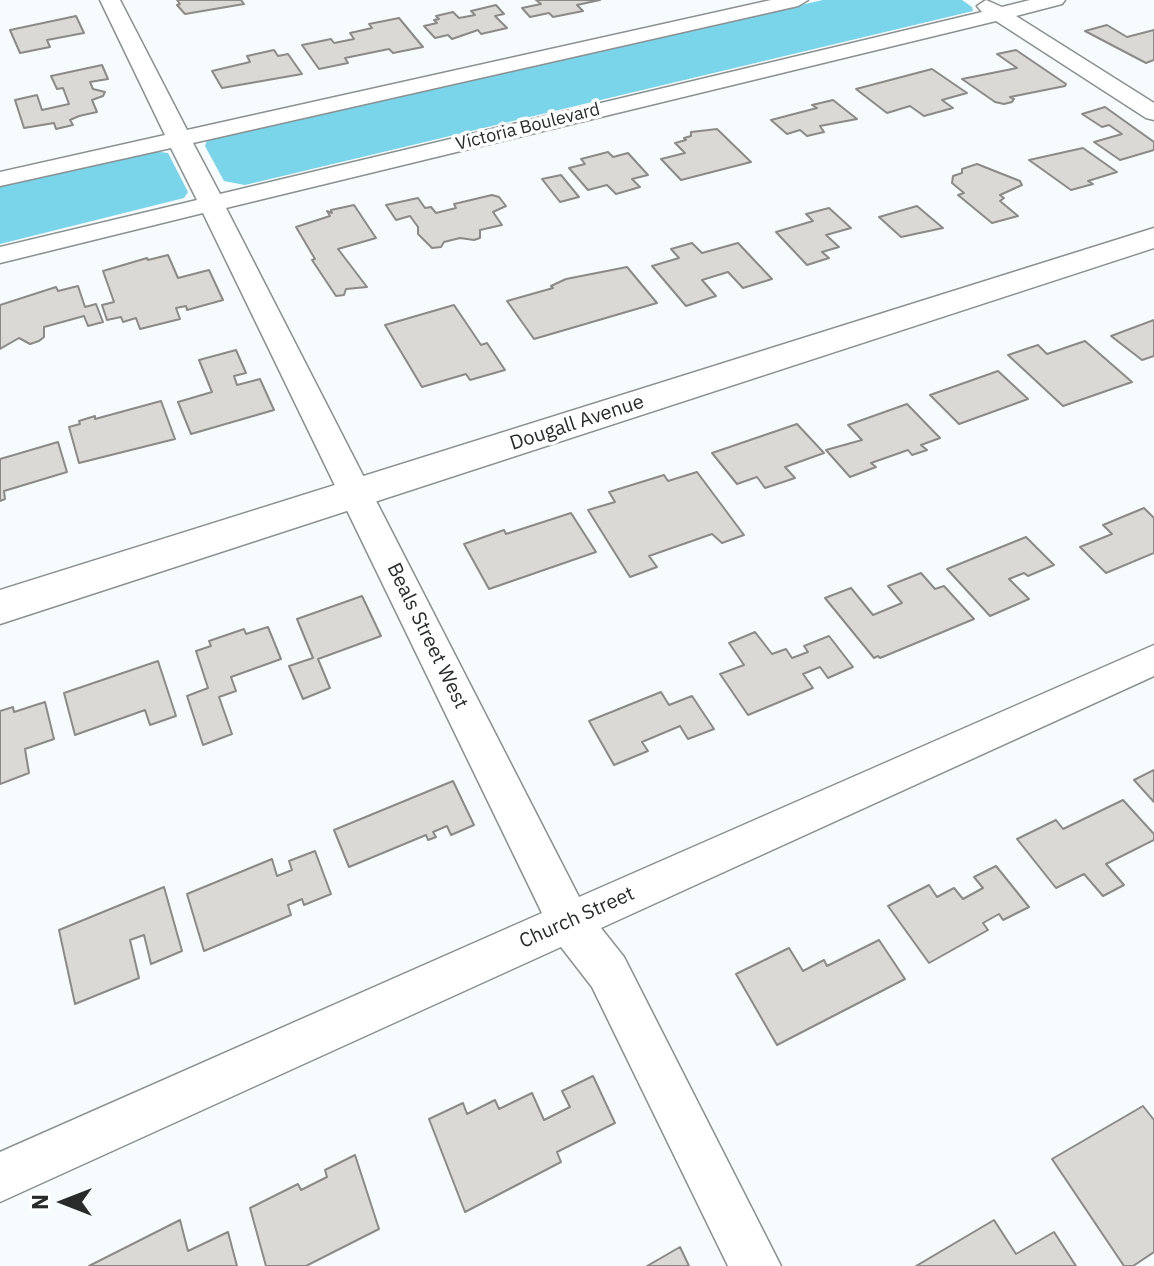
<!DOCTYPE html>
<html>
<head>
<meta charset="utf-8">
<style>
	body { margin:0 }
	#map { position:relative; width:1154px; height:1266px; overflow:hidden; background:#f6fbfd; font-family:"IBM Plex Sans",sans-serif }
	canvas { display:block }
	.north { position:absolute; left:24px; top:1162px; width:80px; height:80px; -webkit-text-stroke:6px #fff; paint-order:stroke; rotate:270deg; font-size:22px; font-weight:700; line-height:32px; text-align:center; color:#292b2b }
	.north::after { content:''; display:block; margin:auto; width:28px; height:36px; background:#292b2b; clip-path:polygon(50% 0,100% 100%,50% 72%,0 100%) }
</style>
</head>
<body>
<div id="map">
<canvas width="1154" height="1266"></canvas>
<div class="north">N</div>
</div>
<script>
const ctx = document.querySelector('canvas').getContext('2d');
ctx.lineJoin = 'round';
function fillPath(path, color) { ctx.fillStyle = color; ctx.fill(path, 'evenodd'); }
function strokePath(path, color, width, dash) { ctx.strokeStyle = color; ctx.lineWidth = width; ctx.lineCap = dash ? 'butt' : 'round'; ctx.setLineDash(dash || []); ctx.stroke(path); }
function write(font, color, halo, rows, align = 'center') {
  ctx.font = font + ' "IBM Plex Sans",sans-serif'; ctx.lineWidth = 7; ctx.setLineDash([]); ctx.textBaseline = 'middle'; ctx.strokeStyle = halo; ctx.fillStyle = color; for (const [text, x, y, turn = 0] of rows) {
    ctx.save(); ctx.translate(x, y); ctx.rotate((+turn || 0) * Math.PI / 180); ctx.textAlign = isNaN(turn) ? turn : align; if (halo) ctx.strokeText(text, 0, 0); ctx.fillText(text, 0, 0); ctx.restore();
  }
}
fillPath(new Path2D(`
	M823,0H962L972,7L973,11L245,185L224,181L205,146L207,140L217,136Z
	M152,151L168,153L188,192L184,198L0,244V185Z`), '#7ad4ea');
const building = new Path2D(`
	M177,0H241L244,4L185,14L177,5L180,4Z
	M536,0H600L577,5L583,11L553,17L549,13L530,17L522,8L541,4Z
	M496,5L504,14L495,16L507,28L481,34L478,30L452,39L448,35L435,38L424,26L437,23L434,20L439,19L436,16L453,12L459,18L475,15L471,11Z
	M76,16L84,33L47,40L50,47L20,53L10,30Z
	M399,18L423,47L393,53L389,49L345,58L348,63L319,69L302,45L331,39L334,43L354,39L350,33L372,28L369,24Z
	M1107,25L1127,37L1154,30V60L1146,63L1085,31Z
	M274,50L278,56L288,54L302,74L222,88L212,71L250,62L247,56Z
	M1016,50L1066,84L1065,86L1010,97L1014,99L1012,102L1004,104L995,102L962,79L1017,68L997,54Z
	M102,65L108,79L90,82L93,89L105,92L103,96L92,100L97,112L79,116L70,120L73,125L56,129L54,123L24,128L15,100L37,95L42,110L69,104L63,88L57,89L51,76Z
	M932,69L967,93L942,100L953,108L924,116L910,106L887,113L856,89Z
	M833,100L857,119L820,126L824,132L807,136L800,130L787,134L771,120L817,108L812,105Z
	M1105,107L1154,142V150L1120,160L1094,142L1122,134L1109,125L1102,127L1082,114Z
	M717,129L751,162L681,180L661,159L685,153L675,143L686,140L684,138L691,136V132Z
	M1083,148L1117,172L1088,181L1093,184L1071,190L1029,160Z
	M608,152L613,157L628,153L648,175L632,179L640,187L616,194L607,185L588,190L569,168L585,164L581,159Z
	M977,164L1020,181L1022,185L1000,195L1004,198L1000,201L1018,216L992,223L958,195L964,193L952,183L953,176L962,173V169Z
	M561,175L579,197L560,202L542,179Z
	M492,195L499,197L506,206L493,212L502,225L480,230V238L474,240L460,238L444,242L441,247L432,248L418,234V227L410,216L396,220L386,205L418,198L425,208L431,207L436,213L456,208L454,204Z
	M354,205L376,238L338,249L367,287L346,289L344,295L336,296L312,260L315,259L296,227L330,216L327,211L332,213L331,210Z
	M917,206L943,228L901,237L879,217Z
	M829,208L851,228L826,235L839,247L822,252L829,258L807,265L776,232L813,221L806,214Z
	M692,243L702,253L738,243L772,279L743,288L728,272L702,280L716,296L686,306L652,266L679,258L671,249Z
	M168,255L178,278L209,270L223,300L187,310L186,306L176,308L180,319L140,329L136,318L123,322L121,317L107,320L102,305L114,302L103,271L147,258L148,260Z
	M627,267L657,303L534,339L507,301L553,288L551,286L566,279Z
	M78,286L85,307L96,304L103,322L88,326L84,316L44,327V337L39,341L30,344L19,338L0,349V305L56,287L58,291Z
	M454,305L481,345L487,343L505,370L470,380L466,374L422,387L385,325Z
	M1154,320V356L1142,360L1111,336Z
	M1085,341L1132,382L1063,406L1008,355L1038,345L1047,354Z
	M236,350L246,373L234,376L237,385L260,379L274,410L191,434L178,402L212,392L199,360Z
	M998,371L1028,399L959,424L930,395Z
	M161,401L175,439L79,463L69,427L80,424L79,421L95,416V419Z
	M907,404L940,438L921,445L927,450L912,455L908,450L871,463L876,467L850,477L826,450L862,440L848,425Z
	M797,424L824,453L785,467L795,478L765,488L757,477L737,484L712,453Z
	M58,442L67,472L4,491L5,499L0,501V459Z
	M697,472L744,535L722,543L712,534L649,556L657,567L630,577L588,510L615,502L609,492L664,475L668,481Z
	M1144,508L1154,518V553L1106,573L1080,547L1112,534L1103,525Z
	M571,513L596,552L489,589L464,544L504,530L506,534Z
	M1026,537L1054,565L1028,576L1024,573L1009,579L1029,599L990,616L947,569Z
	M921,573L935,589L944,586L974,619L880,658L878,656L874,658L825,598L851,588L873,615L902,603L888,586Z
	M362,596L381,636L318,659L330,688L303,699L289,666L313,658L297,619Z
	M268,627L281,659L231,677L236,691L219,697L232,734L203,745L187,696L208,688L196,651L211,646L209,641L244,629L246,634Z
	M755,632L772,654L786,649L792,658L808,652L804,646L829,636L853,667L828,678L820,667L803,674L813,688L748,715L720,674L744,665L729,643Z
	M158,661L176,716L150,725L145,710L75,735L64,693Z
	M661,692L669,705L692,696L714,729L688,739L680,726L642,742L648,751L614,765L589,721Z
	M45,702L54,739L25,749L29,773L0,784V711L13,707L14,712Z
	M1154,770V802L1134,780Z
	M453,781L474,825L451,835L447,826L433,832L436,837L428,840L426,835L349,867L334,830Z
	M1123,800L1154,834V840L1106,864L1124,885L1103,896L1084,874L1056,888L1017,839L1056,820L1063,829Z
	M315,851L331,894L304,905L302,899L288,905L291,915L204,951L187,894L272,859L277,876L292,870L289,861Z
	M996,866L1029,907L1003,920L999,914L983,923L988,930L929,963L888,906L929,885L937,897L954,888L963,899L983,888L974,877Z
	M164,887L182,951L151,964L144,935L130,940L139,978L75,1004L59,930Z
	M879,940L905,979L777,1045L736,974L789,948L803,971L824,960L827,966Z
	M593,1076L615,1123L557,1152L561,1162L465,1212L429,1119L463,1103L467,1114L495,1100L499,1109L532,1093L544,1120L570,1107L562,1091Z
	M1143,1106L1154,1120V1252L1133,1266H1124L1052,1159Z
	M355,1155L379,1229L306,1266H266L250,1208L298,1184L301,1190L327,1177L325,1170Z
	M180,1220L188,1251L228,1232L237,1266H89Z
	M994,1220L1016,1254L1054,1232L1076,1266H916Z
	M680,1247L689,1266H647Z`);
fillPath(building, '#dad9d5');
strokePath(building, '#8c8a87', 2);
const minor = new Path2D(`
	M100,0H120L187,130L771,0H808L798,6L193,143L220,194L982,12L977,6L986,0L1002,7L1030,0H1065L1062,4L1016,16L1154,103V120L1146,118L996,21L226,208L579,897L1154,645V676L601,928L624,957L781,1266H728L592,987L561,947L0,1202V1152L542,913L203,213L0,263V247L197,200L171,148L0,186V172L165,135Z`);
const major = new Path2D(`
	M1154,228V248L0,624V590Z`);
strokePath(minor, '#8b9091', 3);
strokePath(major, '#8b9091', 3);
fillPath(minor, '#fff');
fillPath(major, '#fff');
write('18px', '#292b2b', '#fff', [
	["Victoria Boulevard",528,127,-14]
]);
write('20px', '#292b2b', '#fff', [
	["Dougall Avenue",577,423,-18],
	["Beals Street West",427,636,64],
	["Church Street",577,918,-24]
]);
</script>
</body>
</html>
